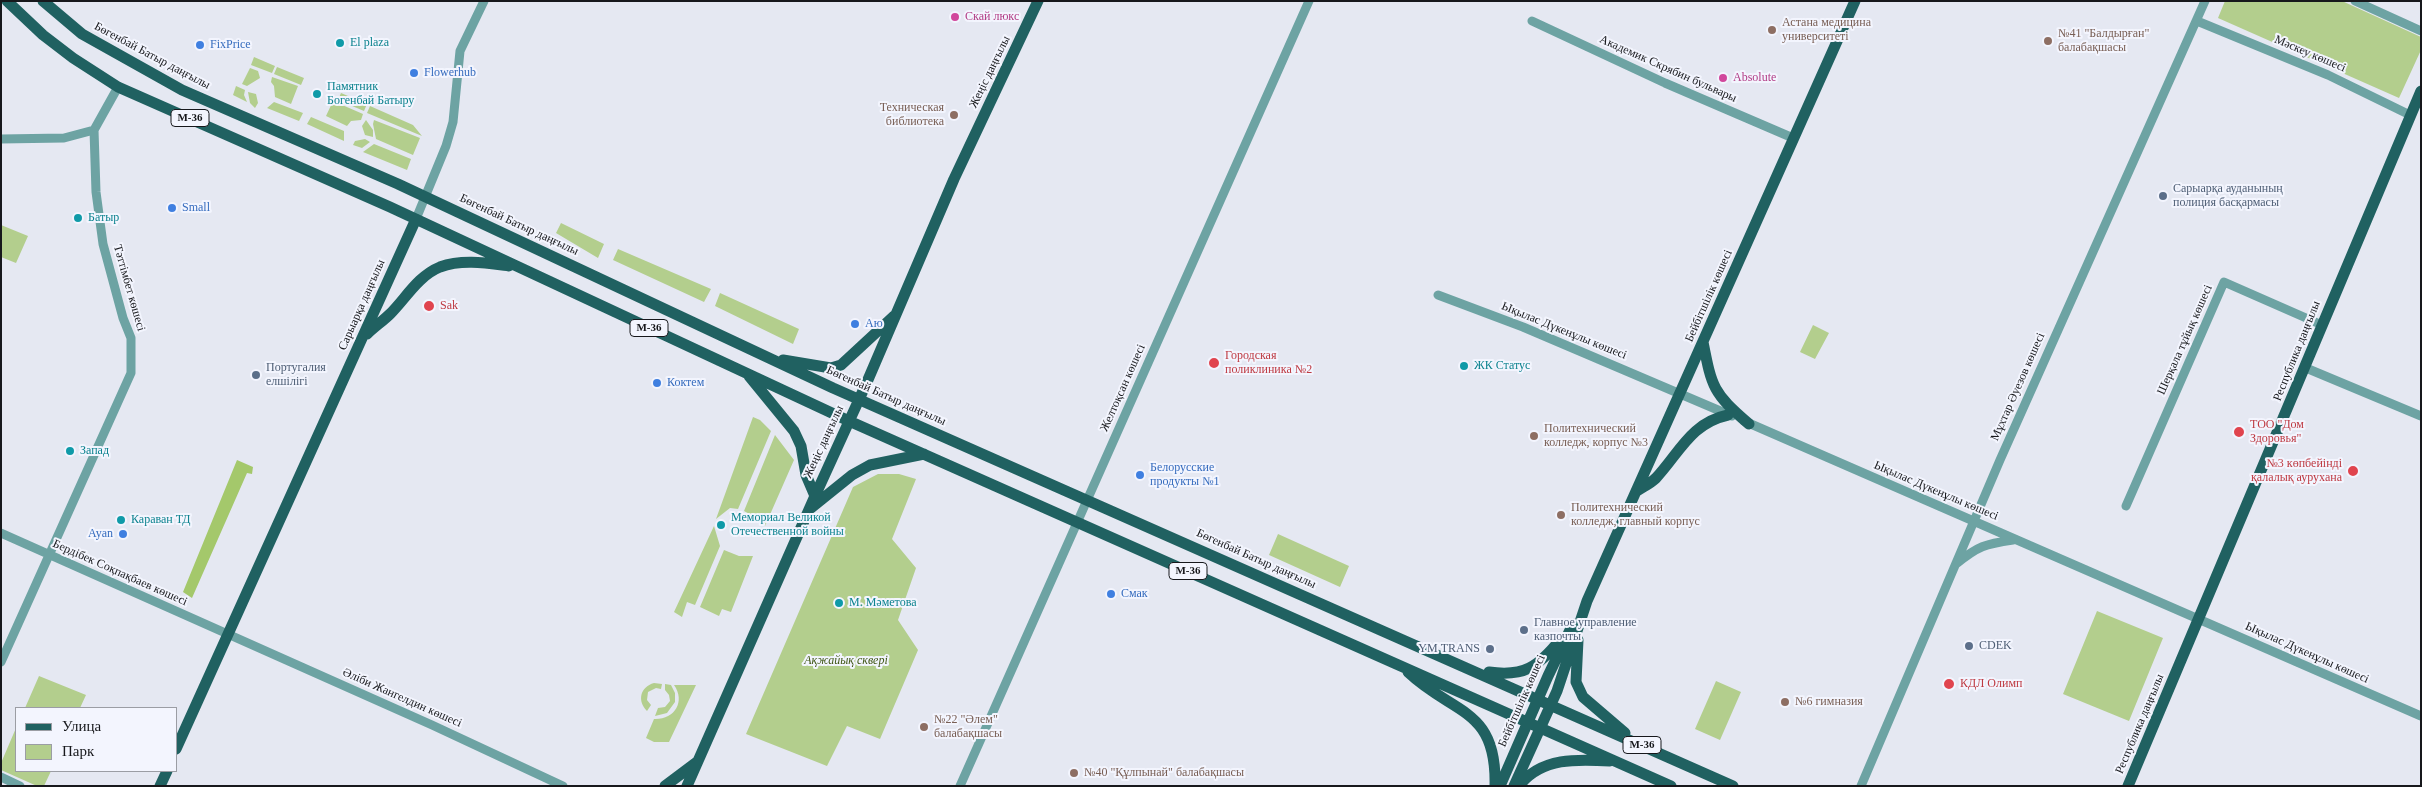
<!DOCTYPE html>
<html>
<head>
<meta charset="utf-8">
<style>
	body { margin:0 }
	#map { position:relative; width:2422px; height:787px; overflow:hidden; background:#e5e8f2; font-family:Georgia,serif }
	canvas { display:block }
	.frame { position:absolute; inset:0; border:2px solid #17181c; pointer-events:none }
	.legend { position:absolute; left:15px; top:707px; width:162px; height:65px; box-sizing:border-box; background:#f3f5fe; border:1px solid #9b9da4; margin:0; padding:6px 9px; list-style:none; font-size:15px; color:#17181c }
	.legend li { display:flex; align-items:center; gap:10px; height:25px }
	.legend b { width:25px; border:1px solid #9b9da4 }
</style>
</head>
<body>
<div id="map">
<canvas width="2422" height="787"></canvas>
<div class="frame"></div>
<ul class="legend">
<li><b style="height:6px;background:#206161"></b>Улица</li>
<li><b style="height:14px;background:#b3ce8d"></b>Парк</li>
</ul>
</div>
<script>
const ctx = document.querySelector('canvas').getContext('2d');
ctx.lineJoin = 'round';
function fillPath(path, color) { ctx.fillStyle = color; ctx.fill(path, 'evenodd'); }
function strokePath(path, color, width, dash) { ctx.strokeStyle = color; ctx.lineWidth = width; ctx.lineCap = dash ? 'butt' : 'round'; ctx.setLineDash(dash || []); ctx.stroke(path); }
function write(font, color, halo, rows, align = 'center') {
  ctx.font = font + ' Georgia,serif'; ctx.lineWidth = 4; ctx.setLineDash([]); ctx.textBaseline = 'middle'; ctx.strokeStyle = halo; ctx.fillStyle = color; for (const [text, x, y, turn = 0] of rows) {
    ctx.save(); ctx.translate(x, y); ctx.rotate((+turn || 0) * Math.PI / 180); ctx.textAlign = isNaN(turn) ? turn : align; if (halo) ctx.strokeText(text, 0, 0); ctx.fillText(text, 0, 0); ctx.restore();
  }
}
fillPath(new Path2D(`
	M2225,1H2342L2421,37V50L2399,98L2218,18Z
	M254,57L275,66L272,73L251,65Z
	M277,67L304,78L301,85L274,74Z
	M250,68L258,71L260,78L247,86L242,84Z
	M272,77L298,86L291,104L275,97L274,86L271,82Z
	M236,86L245,90L244,95L247,102L233,95Z
	M248,92L256,94L258,103L255,108L250,103Z
	M341,93L367,104L364,111L338,100Z
	M333,101L363,114L361,120L351,121L347,126L326,116Z
	M274,102L303,113L299,121L267,108Z
	M370,106L413,125L422,136L367,113Z
	M311,117L344,131V141L307,124Z
	M366,120L373,130V137L365,135L362,126Z
	M374,120L420,138L413,155L376,139L373,124Z
	M365,139L370,142L362,148L353,145L355,141Z
	M374,144L411,159L407,170L363,152Z
	M561,223L604,244L598,258L556,233Z
	M1,225L28,236L16,263L1,257Z
	M618,249L711,289L704,302L613,260Z
	M720,293L799,329L793,344L715,306Z
	M1813,325L1829,333L1815,359L1800,352Z
	M753,417L760,420L771,431L738,509L730,508L716,519Z
	M775,435L794,460L765,526L762,521L744,511Z
	M878,474H899L916,479L892,539L916,568L898,620L918,650L880,739L847,726L827,766L746,734L853,487Z
	M714,526L720,546L695,605L687,602L682,617L674,612Z
	M1278,534L1349,566L1340,587L1269,555Z
	M724,550L739,556H753L731,612L722,609L719,616L700,607Z
	M2097,611L2163,638L2129,721L2063,694Z
	M39,676L86,695L80,708H25Z
	M1716,681L1741,692L1720,740L1695,729Z
	M654,683L662,684L661,689L656,688L648,692L647,700L651,705L647,711C637,701 640,687 654,683Z
	M665,684L671,685L675,693V702L667,713L655,716L658,708L665,707L670,701L669,695L665,690Z
	M674,685H696L669,742H654L646,738L654,719C674,720 686,702 674,685Z
	M16,728V771H51L44,786H37L1,770V763Z`), '#b3ce8d');
fillPath(new Path2D(`
	M237,460L253,467L252,474L247,473L192,598L183,592Z`), '#a4c86b');
strokePath(new Path2D(`
	M2355,1L2421,31
	M1532,21L1665,83L1793,138
	M2197,21L2328,75L2410,115
	M1,139L64,138L94,130L118,87
	M416,219L446,146L453,122L460,51L484,1
	M1438,295L1523,327L1732,416
	M2306,368L2421,416
	M1744,421L2421,716
	M2126,506L2224,282L2322,325
	M1,533L432,725L563,786
	M1956,564C1978,546 1985,544 2013,540
	M1,662L131,373V338L123,318L103,244L96,192L94,130
	M1,777L20,786
	M960,786L1309,1
	M1861,786L2000,460L2205,1`), '#6da3a3', 9);
strokePath(new Path2D(`
	M7,1L43,35L73,58L118,87L390,207L849,421L1671,786
	M43,1L82,34L182,90L398,184L833,388L1733,786
	M367,334C374,327 383,321 390,314C406,298 418,276 440,267C462,259 486,263 509,266
	M1703,342C1712,388 1713,393 1749,424
	M783,360L831,368L841,365L894,316
	M749,376L794,431L801,446L806,475L815,496
	M1637,491C1643,487 1651,483 1656,478C1680,452 1691,423 1728,415
	M811,508L852,475L870,465L924,454
	M1578,640L1576,682L1583,697L1625,733
	M1408,672C1453,715 1497,707 1495,786
	M1489,672C1524,677 1538,667 1560,640
	M176,749L416,219
	M160,786L167,771
	M665,786L697,762
	M687,786L815,496L867,382L954,179L1038,1
	M1500,786L1548,676L1573,624
	M1514,786L1557,691L1587,601L1855,1
	M1519,786C1541,757 1578,759 1610,761
	M2128,786L2421,91`), '#206161', 11);
for (const [x, y, r, color] of [
	[955,17,5,"#d1479c"],
	[1772,30,5,"#8d6e63"],
	[2048,41,5,"#8d6e63"],
	[340,43,5,"#0f9aa8"],
	[200,45,5,"#3f7fe0"],
	[414,73,5,"#3f7fe0"],
	[1723,78,5,"#d1479c"],
	[317,94,5,"#0f9aa8"],
	[954,115,5,"#8d6e63"],
	[2163,196,5,"#5c6f8a"],
	[172,208,5,"#3f7fe0"],
	[78,218,5,"#0f9aa8"],
	[429,306,6,"#e0444e"],
	[855,324,5,"#3f7fe0"],
	[1214,363,6,"#e0444e"],
	[1464,366,5,"#0f9aa8"],
	[256,375,5,"#5c6f8a"],
	[657,383,5,"#3f7fe0"],
	[2239,432,6,"#e0444e"],
	[1534,436,5,"#8d6e63"],
	[70,451,5,"#0f9aa8"],
	[2353,471,6,"#e0444e"],
	[1140,475,5,"#3f7fe0"],
	[1561,515,5,"#8d6e63"],
	[121,520,5,"#0f9aa8"],
	[721,525,5,"#0f9aa8"],
	[123,534,5,"#3f7fe0"],
	[1111,594,5,"#3f7fe0"],
	[839,603,5,"#0f9aa8"],
	[1524,630,5,"#5c6f8a"],
	[1969,646,5,"#5c6f8a"],
	[1490,649,5,"#5c6f8a"],
	[1949,684,6,"#e0444e"],
	[1785,702,5,"#8d6e63"],
	[924,727,5,"#8d6e63"],
	[1074,773,5,"#8d6e63"]
]) { const dot = new Path2D(); dot.arc(x, y, r, 0, 2 * Math.PI); ctx.fillStyle = color; ctx.fill(dot); strokePath(dot, '#f3f5fe', 2); }
for (const [x, y, w] of [
	[190,118,38],
	[649,328,38],
	[1188,571,38],
	[1642,745,38]
]) { const box = new Path2D(); box.roundRect(x - w / 2, y - 8.5, w, 17, 4); ctx.fillStyle = '#f3f5fe'; ctx.fill(box); strokePath(box, '#17181c', 1); }
write('bold 11px', '#17181c', null, [
	["M-36",190,118],
	["M-36",649,328],
	["M-36",1188,571],
	["M-36",1642,745]
]);
write('12px', '#b23c85', '#f3f5fe', [
	["Скай люкс",965,17],
	["Absolute",1733,78]
], 'left');
write('12px', '#785e54', '#f3f5fe', [
	["Астана медицина",1782,23],
	["университеті",1782,37],
	["№41 \"Балдырған\"",2058,34],
	["балабақшасы",2058,48],
	["Техническая",944,108,"right"],
	["библиотека",944,122,"right"],
	["Политехнический",1544,429],
	["колледж, корпус №3",1544,443],
	["Политехнический",1571,508],
	["колледж, главный корпус",1571,522],
	["№6 гимназия",1795,702],
	["№22 \"Әлем\"",934,720],
	["балабақшасы",934,734],
	["№40 \"Құлпынай\" балабақшасы",1084,773]
], 'left');
write('12px', '#0d838f', '#f3f5fe', [
	["El plaza",350,43],
	["Памятник",327,87],
	["Богенбай Батыру",327,101],
	["Батыр",88,218],
	["ЖК Статус",1474,366],
	["Запад",80,451],
	["Мемориал Великой",731,518],
	["Отечественной войны",731,532],
	["Караван ТД",131,520],
	["М. Мәметова",849,603]
], 'left');
write('12px', '#366cbe', '#f3f5fe', [
	["FixPrice",210,45],
	["Flowerhub",424,73],
	["Small",182,208],
	["Аю",865,324],
	["Коктем",667,383],
	["Белорусские",1150,468],
	["продукты №1",1150,482],
	["Ayan",113,534,"right"],
	["Смак",1121,594]
], 'left');
write('12px', '#17181c', '#f3f5fe', [
	["Мәскеу көшесі",2310,54,23],
	["Бөгенбай Батыр даңғылы",152,56,28],
	["Академик Скрябин бульвары",1668,69,24],
	["Жеңіс даңғылы",990,72,-64],
	["Бөгенбай Батыр даңғылы",519,225,25],
	["Тәттімбет көшесі",129,288,74],
	["Бейбітшілік көшесі",1709,296,-66],
	["Сарыарқа даңғылы",362,305,-66],
	["Ықылас Дүкенұлы көшесі",1564,331,22],
	["Шерқала тұйық көшесі",2185,340,-66],
	["Республика даңғылы",2297,351,-68],
	["Мұхтар Әуезов көшесі",2018,387,-66],
	["Желтоқсан көшесі",1123,388,-66],
	["Бөгенбай Батыр даңғылы",886,396,24],
	["Жеңіс даңғылы",824,442,-65],
	["Ықылас Дүкенұлы көшесі",1936,491,23],
	["Бөгенбай Батыр даңғылы",1256,559,24],
	["Бердібек Соқпақбаев көшесі",120,573,24],
	["Ықылас Дүкенұлы көшесі",2307,653,24],
	["Әліби Жангелдин көшесі",402,698,24],
	["Бейбітшілік көшесі",1522,701,-66],
	["Республика даңғылы",2140,724,-67]
]);
write('12px', '#4e5e75', '#f3f5fe', [
	["Сарыарқа ауданының",2173,189],
	["полиция басқармасы",2173,203],
	["Португалия",266,368],
	["елшілігі",266,382],
	["Главное управление",1534,623],
	["казпочты",1534,637],
	["CDEK",1979,646],
	["YM TRANS",1480,649,"right"]
], 'left');
write('12px', '#be3a42', '#f3f5fe', [
	["Sak",440,306],
	["Городская",1225,356],
	["поликлиника №2",1225,370],
	["ТОО \"Дом",2250,425],
	["Здоровья\"",2250,439],
	["№3 көпбейінді",2342,464,"right"],
	["қалалық аурухана",2342,478,"right"],
	["КДЛ Олимп",1960,684]
], 'left');
write('italic 12px', '#3f5614', '#f3f5fe', [
	["Ақжайық сквері",846,661]
]);
</script>
</body>
</html>
